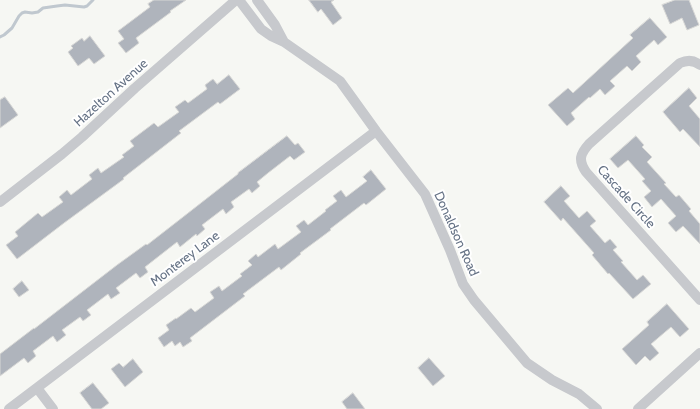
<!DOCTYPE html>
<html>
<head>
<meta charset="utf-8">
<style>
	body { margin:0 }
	canvas { display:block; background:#f6f7f3 }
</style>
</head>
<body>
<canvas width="700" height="409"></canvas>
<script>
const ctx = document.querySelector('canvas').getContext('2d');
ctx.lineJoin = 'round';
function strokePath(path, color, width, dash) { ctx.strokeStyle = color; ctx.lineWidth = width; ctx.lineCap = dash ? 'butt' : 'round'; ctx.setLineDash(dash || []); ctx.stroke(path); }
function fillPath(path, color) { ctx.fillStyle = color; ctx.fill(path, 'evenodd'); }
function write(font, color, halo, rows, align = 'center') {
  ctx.font = font + ' Cabin,sans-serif'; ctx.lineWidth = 4; ctx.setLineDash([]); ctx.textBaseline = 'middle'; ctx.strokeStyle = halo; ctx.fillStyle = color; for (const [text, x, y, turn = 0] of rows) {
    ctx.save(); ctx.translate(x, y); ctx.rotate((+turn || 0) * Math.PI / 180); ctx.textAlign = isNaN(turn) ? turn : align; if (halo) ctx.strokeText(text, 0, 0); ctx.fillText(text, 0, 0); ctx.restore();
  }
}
strokePath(new Path2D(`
	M0,37L4,35L12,28L19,16L22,13L25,12L32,13L38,12L43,8L57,6L65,5L84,7L87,6L93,0`), '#c0c8cf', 3);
const building = new Path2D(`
	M154,0H186L170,11L171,12L136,38L139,43L126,53L118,43L124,39L118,31L150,7L148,4Z
	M309,0H334L331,2L342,18L333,25L321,9L318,12Z
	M675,0H689L699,25L687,30L682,18L670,24L662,5Z
	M650,18L667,37L658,45L654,40L636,56L641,62L632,71L627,66L610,81L615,86L605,95L600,89L590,98L589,97L571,113L575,119L567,126L548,105L568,88L573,93L633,38L630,35Z
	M90,36L105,56L94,64L89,58L78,66L68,52L73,48L71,46L82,38L84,41Z
	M229,75L240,89L220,104L218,102L179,131L181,133L123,178L124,179L64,223L17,259L6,245L18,236L15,232L38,213L42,217L63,202L59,197L67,190L71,195L92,179L89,175L98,168L101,173L124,157L122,155L134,146L130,141L154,123L158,127L179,112L175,107L185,100L188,103L207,89L205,85L213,79L217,84Z
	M689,88L697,98L689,106L700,119V147L683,129L680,132L663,112Z
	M5,97L18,115L0,128V100Z
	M287,136L295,145L298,143L305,152L294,160L290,156L268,173L257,182L260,186L252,193L249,189L231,202L234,207L226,214L223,209L202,225L205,229L197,236L196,234L180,247L177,242L145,267L148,272L140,278L136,273L116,288L120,293L111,299L108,294L87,310L91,315L83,321L80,317L62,330L66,335L57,342L53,336L33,351L36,356L28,363L24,358L0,376V354L34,328V329L117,265L146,244L147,245L183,217L238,174V173Z
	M636,136L644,145L642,147L652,157L647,162L666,183L664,184L676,197L679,195L691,209L689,211L700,224V244L683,226L676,232L668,223L676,216L661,199L652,207L644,197L651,191L642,181L645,179L628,160L618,168L610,159Z
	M371,170L386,189L366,205L364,203L330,229L331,230L300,253L301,254L281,270L279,267L243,294L245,296L190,338L192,341L183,347L180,342L175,346L172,341L164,347L158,338L169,330L166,325L176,318V319L191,308L195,312L214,298L210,292L219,286L222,291L242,276L240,274L252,265L248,261L256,254L258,257L275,244L278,249L301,232L296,226L304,220L308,225L326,211L325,210L337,201L333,196L341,190L346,197L367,181L363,177Z
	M561,186L570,196L564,201L579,218L587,211L596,221L590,226L605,243L610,239L617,247L613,250L623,261L621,262L637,280L643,275L651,284L633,299L609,273L608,274L592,255L594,253L563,218L561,221L544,202Z
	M22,281L29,290L19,297L13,289Z
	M667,304L689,329L680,337L671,327L651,344L659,353L650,361L645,356L636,365L622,349L649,325L647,322Z
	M429,358L445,376L433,386L418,368Z
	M133,359L143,372L125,387L111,369L119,363L123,367Z
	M93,383L109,403L101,409H92L80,393Z
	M353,393L365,409H347L342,402Z`);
fillPath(building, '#afb4bc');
strokePath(building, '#d8d8d6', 1);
strokePath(new Path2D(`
	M239,0L261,29L271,36L284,42L340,81L376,131L425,194L450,250L463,284L474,300L527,363L552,380L579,394L597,409
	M257,0L275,25L284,42
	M700,65C694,60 687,60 680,63L589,144C580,154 578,160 586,172L700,300
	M0,202L62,154L82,137L135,88L236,0
	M37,388L53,409
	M9,409L376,131
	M638,409L700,353`), '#c7c9cd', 10);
write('13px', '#657285', '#fff', [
	["Hazelton Avenue",111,93,-42],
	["Cascade Circle",626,197,48],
	["Donaldson Road",456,234,66],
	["Monterey Lane",185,259,-37]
]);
</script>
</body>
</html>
